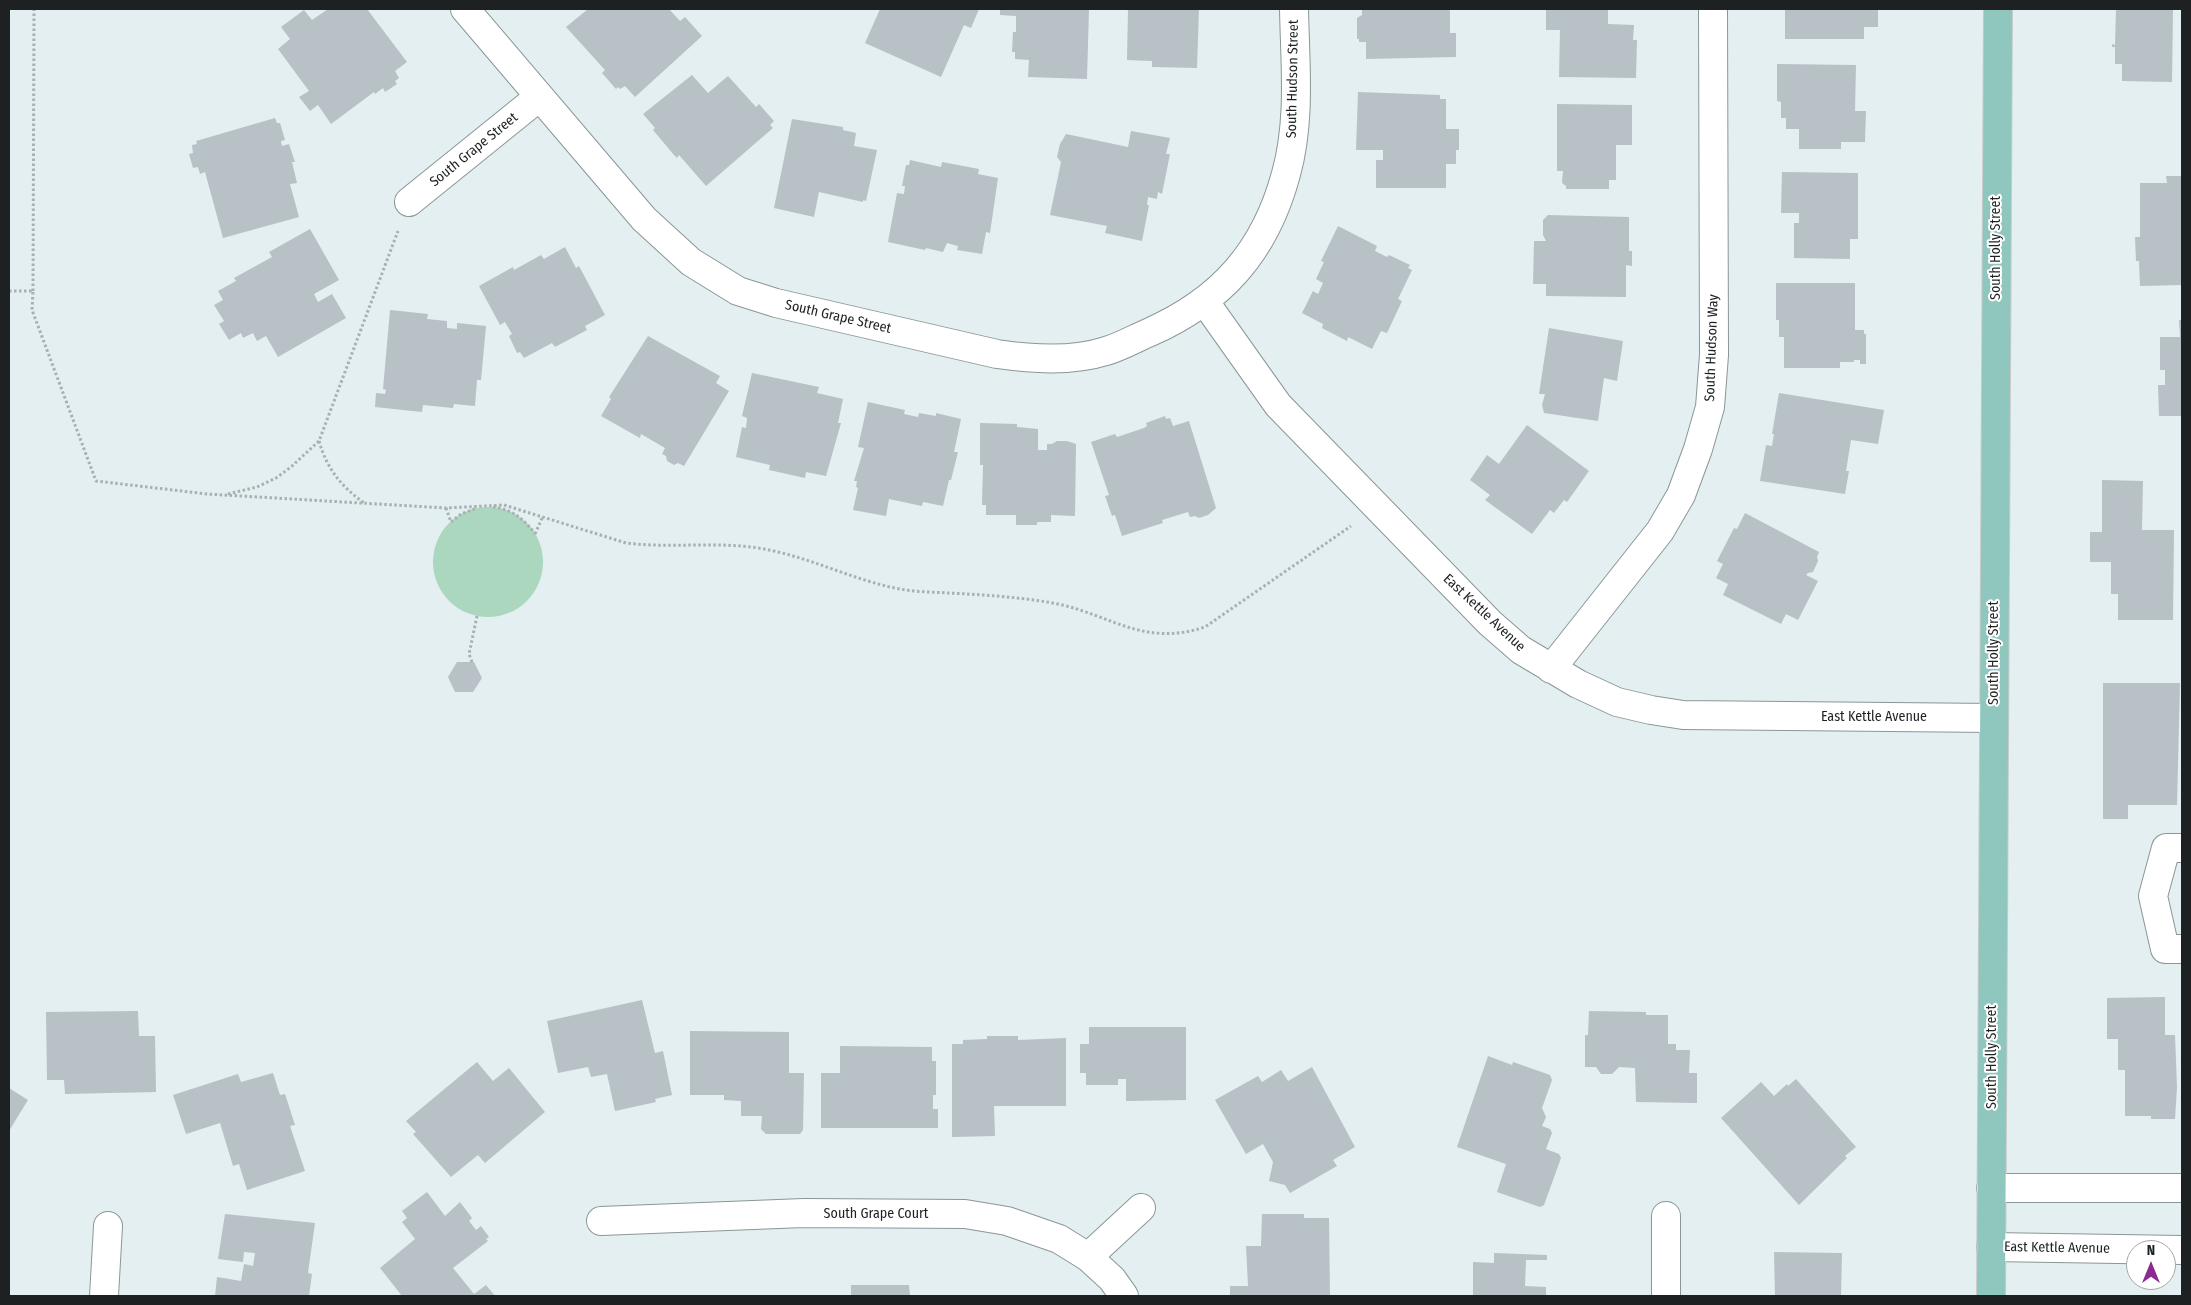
<!DOCTYPE html>
<html>
<head>
<meta charset="utf-8">
<style>
	body { margin:0 }
	#map { position:relative; width:2191px; height:1305px; overflow:hidden; background:#e3eff0; font-family:"Fira Sans Condensed",sans-serif }
	canvas { display:block }
	.frame { position:absolute; inset:0; border:10px solid #1d2122; pointer-events:none }
	.north { position:absolute; left:2126px; top:1240px; width:50px; height:50px; box-sizing:border-box; background:#fff; border:1px solid #a5a6a7; border-radius:50%; rotate:0deg; font-size:14px; font-weight:700; line-height:20px; text-align:center; color:#1d2122 }
	.north::after { content:''; display:block; margin:auto; width:18px; height:22px; background:#8d2a92; clip-path:polygon(50% 0,100% 100%,50% 72%,0 100%) }
</style>
</head>
<body>
<div id="map">
<canvas width="2191" height="1305"></canvas>
<div class="frame"></div>
<div class="north">N</div>
</div>
<script>
const ctx = document.querySelector('canvas').getContext('2d');
ctx.lineJoin = 'round';
function fillPath(path, color) { ctx.fillStyle = color; ctx.fill(path, 'evenodd'); }
function strokePath(path, color, width, dash) { ctx.strokeStyle = color; ctx.lineWidth = width; ctx.lineCap = dash ? 'butt' : 'round'; ctx.setLineDash(dash || []); ctx.stroke(path); }
function write(font, color, halo, rows, align = 'center') {
  ctx.font = font + ' "Fira Sans Condensed",sans-serif'; ctx.lineWidth = 4; ctx.setLineDash([]); ctx.textBaseline = 'middle'; ctx.strokeStyle = halo; ctx.fillStyle = color; for (const [text, x, y, turn = 0] of rows) {
    ctx.save(); ctx.translate(x, y); ctx.rotate((+turn || 0) * Math.PI / 180); ctx.textAlign = isNaN(turn) ? turn : align; if (halo) ctx.strokeText(text, 0, 0); ctx.fillText(text, 0, 0); ctx.restore();
  }
}
fillPath(new Path2D(`
	M433 562a55 55 0 1 1 110 0a55 55 0 1 1-110 0Z`), '#abd7bf');
fillPath(new Path2D(`
	M328,9H367L407,62L395,71L399,78L395,81L397,84L385,92L383,88L375,94L374,92L331,124L318,105L310,111L299,97L309,91L278,49L290,39L281,27L304,10L312,20Z
	M588,9H669L680,21L685,17L702,36L635,97L625,86L620,89L618,87L616,89L602,73L605,70L566,27Z
	M880,9H979L971,28L964,25L941,77L865,43Z
	M1000,9H1089L1087,79L1028,77L1029,60L1015,59V52H1012L1013,32H1016V16L1000,15Z
	M1128,9H1199L1197,68L1152,67V61L1127,60Z
	M1362,9H1450V33H1456V57L1366,59V42H1359V39H1357V18L1362,15Z
	M1546,9H1608V24L1634,25L1633,40H1637L1636,78L1559,77L1560,30H1546Z
	M1785,9H1878V27H1864V39H1785Z
	M2116,9H2173L2172,82L2122,81V64H2115V47H2112V44L2115,45Z
	M1777,64L1856,65L1855,111H1866L1865,142H1841V149H1799V129H1786V118H1781V102L1777,101Z
	M692,75L708,93L728,76L756,107L759,104L774,121L770,125L773,128L706,186L679,155L677,158L674,155L653,130L655,128L643,114Z
	M1358,92L1440,95V99H1446V129H1459V150H1456V164H1446V188H1376V160H1383V150H1356Z
	M1557,104L1632,105V145H1616V180H1609V189H1566V186L1562,183L1563,171H1557Z
	M275,118L277,123H280L285,140L281,141L282,146L289,144L295,162H292L297,183L290,184L299,217L223,238L205,172L200,174L198,167L193,168L189,154L193,153L192,145L197,144L196,141Z
	M792,119L843,127V130L856,133L854,146L877,150L866,201L863,200V202L819,192L814,217L774,208Z
	M1131,131L1170,138L1166,154H1170L1162,194L1158,192L1157,199L1148,197L1147,205H1149L1142,241L1105,233L1107,226L1050,215L1061,162L1057,157L1060,144L1066,134L1128,147Z
	M910,160L941,167L942,162L979,169L978,174L998,178L990,233L986,232L982,254L957,250L958,246L947,243L943,252L926,248L925,250L888,242L897,193L904,194L905,186H902L906,165H909Z
	M1782,172L1858,173V239H1850V259L1794,258V223H1799V213H1781Z
	M2166,176H2182V285L2140,286L2139,261H2136L2135,237H2140V183H2167Z
	M1548,215L1629,217V251H1632V266L1626,265V297L1546,296V284H1533L1534,241H1546L1543,235V220Z
	M1338,226L1377,246L1375,251L1387,257L1389,255L1410,265L1408,268L1412,270L1398,299L1402,301L1387,333L1381,331L1372,349L1348,337L1347,341L1322,328L1323,324L1302,313L1313,291L1318,294L1323,283L1316,279L1324,262L1321,261Z
	M310,229L339,280L314,294L318,302L332,294L346,318L278,357L266,336L257,341L253,333L243,338L241,333L229,340L219,324L224,321L214,305L223,300L218,291L236,281L234,278L272,257L269,252Z
	M565,247L576,268L579,266L605,315L585,326L587,330L555,347L552,343L524,358L520,352L517,353L509,336L512,334L505,322L500,325L479,286L513,267L514,270L541,255L544,259Z
	M1776,283H1855V330H1864V334H1866V364H1860V360H1854V362H1840V368H1784V337H1779V320H1776Z
	M390,310L428,314L427,319L447,321V328L457,329V323L486,326L481,380H477L475,406L454,404L453,408L423,405L422,412L375,407L376,393L385,394L386,390L383,389Z
	M2179,320H2182V416H2159L2158,385H2165V370H2160V337H2180Z
	M1549,328L1623,341L1617,381L1604,378L1598,421L1544,413L1542,405L1545,394H1539Z
	M648,336L720,376L716,383L729,391L684,466L678,463L674,465L667,461L666,456L662,454L665,448L641,434L640,438L601,416L611,399L609,397Z
	M752,373L819,387L817,393L843,399L838,423H841L826,476L806,472L805,478L769,470L770,465L736,457L742,427L746,428L747,418L742,416Z
	M1779,393L1884,410L1878,444L1851,440L1846,471H1849L1845,494L1760,481L1766,445L1772,446L1774,434H1772Z
	M868,402L905,410L904,414L918,417L919,413L936,416V413L961,419L954,452H958L951,480H949L943,506L923,502L922,506L889,499L886,516L853,510L858,488L856,487L857,481H854L864,448L858,447Z
	M1165,416L1166,419L1170,418L1173,426L1189,421L1216,508L1208,515L1199,518L1195,516L1190,517L1188,512L1162,520L1163,523L1122,536L1115,515L1112,516L1105,496L1109,495L1091,442L1115,434L1117,437L1144,428L1147,426L1146,423Z
	M980,423L1017,424V427L1038,429V450H1047V444H1052L1057,441H1067L1076,444L1075,516L1051,515V522H1037V525H1016V515H986V505H982L983,465H980Z
	M1527,425L1589,471L1567,502L1564,500L1554,513L1550,510L1532,534L1485,500L1490,495L1470,480L1487,455L1499,464Z
	M2102,480L2143,481L2142,530H2174L2173,620H2118V594H2111V562H2090V532H2102Z
	M1745,513L1819,552L1817,557L1818,561L1813,572L1808,573L1806,575L1818,581L1798,620L1786,614L1781,624L1723,595L1728,584L1716,578L1723,564L1717,561L1734,528L1737,529Z
	M457,662H474L482,678L473,692H455L448,677Z
	M2103,683H2180L2177,805H2128V819H2103Z
	M2165,997V1035H2175L2177,1087L2175,1119H2151V1116H2125V1070H2118V1039H2107V998Z
	M642,1000L655,1053L663,1051L672,1095L655,1099L656,1102L615,1111L607,1074L591,1077L588,1067L558,1073L547,1021Z
	M138,1011L139,1036H155L156,1092L65,1094L64,1080H47L46,1012Z
	M1589,1011L1646,1012V1015H1668V1044H1676V1050H1690L1689,1073H1697V1103L1636,1102L1635,1068L1619,1067L1612,1074H1601L1596,1067H1585V1035H1588Z
	M1089,1027H1186V1100L1126,1101V1079H1118V1085H1086V1073H1080V1044H1089Z
	M690,1031L789,1032V1073H804L803,1130L800,1134H766L761,1129L762,1116H741V1101L724,1100V1095H690Z
	M987,1036H1018V1040L1066,1038V1106H994L995,1136L952,1137V1044H963V1040L987,1039Z
	M840,1046L932,1047V1061H936V1095H933V1109H938V1128H821V1073H840Z
	M1488,1056L1512,1065L1513,1062L1550,1075L1552,1080L1542,1108L1546,1117L1542,1126L1550,1129L1552,1133L1546,1149L1559,1154L1561,1158L1544,1205L1540,1207L1497,1192L1506,1164L1457,1147Z
	M477,1062L493,1081L509,1068L545,1112L485,1163L478,1155L451,1177L413,1134L416,1132L406,1121Z
	M1312,1067L1355,1147L1333,1160L1337,1166L1290,1193L1285,1185L1269,1181L1273,1162L1263,1144L1246,1154L1215,1100L1258,1076L1262,1082L1281,1070L1288,1081Z
	M273,1073L280,1095L285,1094L295,1125L290,1126L305,1171L247,1190L239,1164L233,1166L220,1123L186,1134L173,1095L238,1074L241,1082Z
	M1796,1079L1856,1147L1845,1156L1847,1158L1799,1205L1721,1118L1761,1082L1774,1096L1787,1084L1788,1086Z
	M9,1088L28,1100L9,1131Z
	M427,1192L445,1216L460,1202L472,1218L469,1221L476,1230L481,1226L489,1237L486,1239L488,1241L453,1268L474,1294L486,1285L495,1296H402L380,1268L415,1239L402,1222L407,1218L402,1211Z
	M225,1214L315,1223L308,1273L312,1274L309,1296H215L217,1277L241,1281L244,1264L253,1266L255,1253L244,1252L243,1262L218,1259Z
	M1262,1214H1304V1218H1329L1330,1296H1230V1286H1248L1246,1246H1261Z
	M1774,1252L1842,1253L1841,1296H1775Z
	M1494,1253L1547,1255V1260H1526L1525,1286L1546,1287V1296H1473V1262L1494,1263Z
	M851,1285H909L910,1296H851Z`), '#b8c1c6');
const minor = new Path2D(`
	M465,9L644,219L691,262L738,291L776,303L997,354C1032,359 1071,362 1106,351C1120,347 1134,339 1148,333C1221,301 1265,252 1286,174C1301,121 1295,63 1294,9
	M409,202L539,97
	M1205,302L1278,405L1490,623L1521,650L1578,684L1617,702L1651,710L1683,715L1994,718
	M1551,669L1660,531L1681,495L1698,449L1710,407L1714,355L1713,9
	M2182,848H2166L2153,896L2165,949H2182
	M1991,1188H2182
	M601,1221L804,1213L965,1214L1007,1221L1059,1239L1088,1257L1112,1279L1124,1296
	M1991,1247L2182,1250
	M1088,1257L1141,1208
	M104,1296L108,1226
	M1666,1296V1216`);
const major = new Path2D(`
	M1991,1296L1998,9`);
strokePath(minor, '#8c9698', 30);
strokePath(major, '#c9caca', 30);
strokePath(new Path2D(`
	M9,291H33L32,310L96,481L207,494L446,508L504,505L626,543C673,549 723,540 769,550C814,559 856,581 900,589C916,592 933,592 949,593C986,595 1022,597 1058,604C1113,616 1144,647 1205,627L1351,526
	M33,291L34,9
	M319,441C327,469 341,486 364,503
	M228,494L257,487L276,478L291,467L319,441L398,231
	M493,507C512,509 525,520 535,534
	M446,508L451,522L461,514L477,508
	M535,534L543,516
	M472,662L469,654L477,616`), '#a7b1b2', 3, [2.5, 2.5]);
strokePath(minor, '#fff', 28);
strokePath(major, '#8fc7bf', 28);
write('14px', '#1d2122', '#fff', [
	["South Hudson Street",1293,79,-89],
	["South Grape Street",474,150,-39],
	["South Holly Street",1996,248,-90],
	["South Grape Street",838,317,13],
	["South Hudson Way",1712,348,-88],
	["East Kettle Avenue",1484,613,43],
	["South Holly Street",1994,653,-90],
	["East Kettle Avenue",1874,717],
	["South Holly Street",1992,1057,-90],
	["South Grape Court",876,1214],
	["East Kettle Avenue",2057,1248,1]
]);
</script>
</body>
</html>
